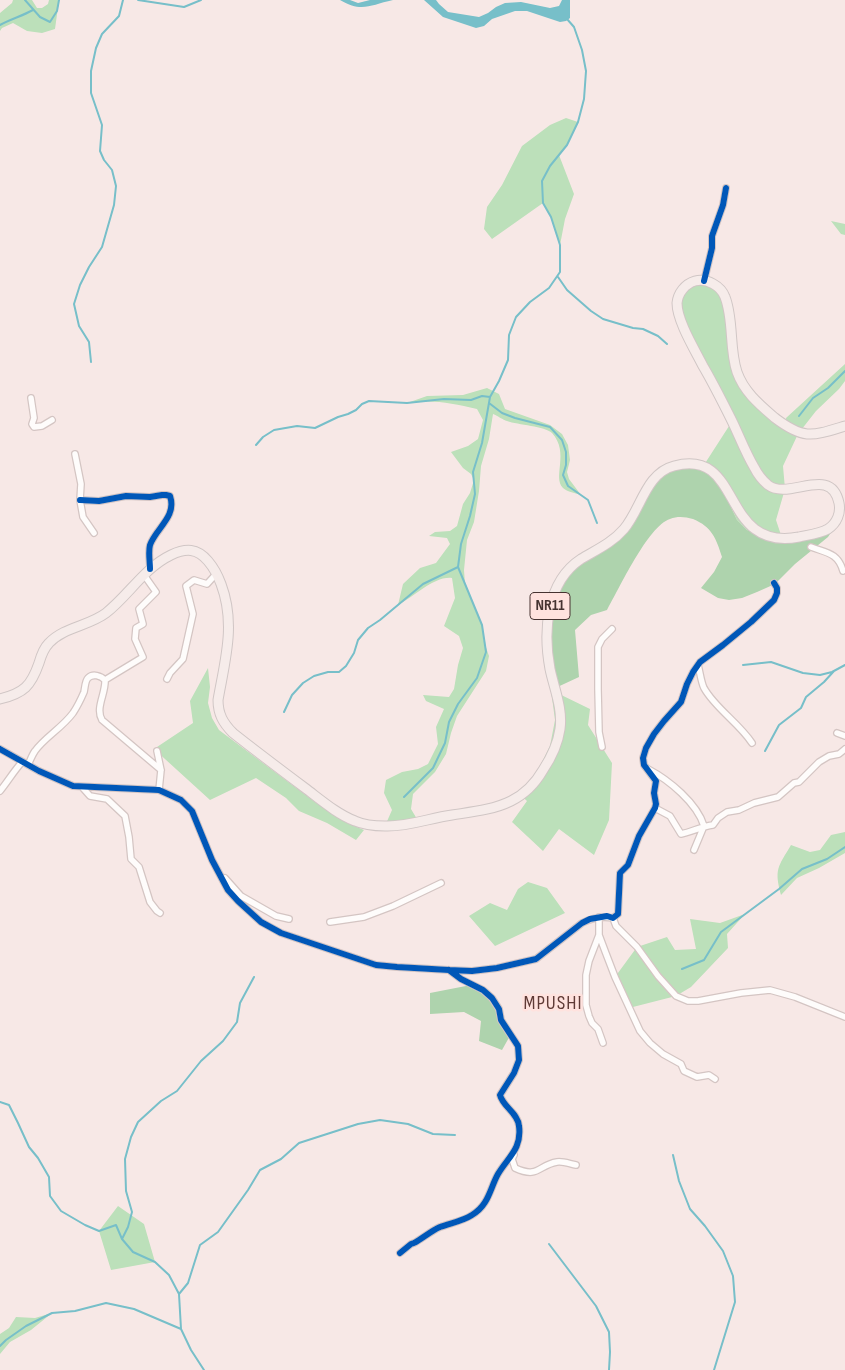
<!DOCTYPE html>
<html>
<head>
<meta charset="utf-8">
<style>
	body { margin:0 }
	canvas { display:block; background:#f7e8e6 }
</style>
</head>
<body>
<canvas width="845" height="1370"></canvas>
<script>
const ctx = document.querySelector('canvas').getContext('2d');
ctx.lineJoin = 'round';
function fillPath(path, color) { ctx.fillStyle = color; ctx.fill(path, 'evenodd'); }
function strokePath(path, color, width, dash) { ctx.strokeStyle = color; ctx.lineWidth = width; ctx.lineCap = dash ? 'butt' : 'round'; ctx.setLineDash(dash || []); ctx.stroke(path); }
function write(font, color, halo, rows, align = 'center') {
  ctx.font = font + ' "Sofia Sans Condensed",sans-serif'; ctx.lineWidth = 5; ctx.setLineDash([]); ctx.textBaseline = 'middle'; ctx.strokeStyle = halo; ctx.fillStyle = color; for (const [text, x, y, turn = 0] of rows) {
    ctx.save(); ctx.translate(x, y); ctx.rotate((+turn || 0) * Math.PI / 180); ctx.textAlign = isNaN(turn) ? turn : align; if (halo) ctx.strokeText(text, 0, 0); ctx.fillText(text, 0, 0); ctx.restore();
  }
}
fillPath(new Path2D(`
	M13,0H32L37,8H42L48,4L49,0H59L55,29L42,33L27,31L13,23L2,28L0,31V13L12,3Z
	M566,118L578,122L567,145L559,155L574,194L565,219L560,245L551,217L543,203L492,239L484,229L487,207L502,185L522,146L550,125Z
	M831,221L845,224V235L841,234Z
	M700,278L723,295L734,372L787,429L786,418L845,364V381L839,389L816,411L798,434L783,466L785,489L776,520L783,541L761,536L747,530L737,520L729,503L702,468L731,423L689,343L677,294Z
	M487,388L499,394L505,409L550,425L562,434L568,445L570,460L567,472L569,479L581,495C576,493 567,492 563,488C552,477 570,453 552,433C545,426 518,425 507,421C503,420 498,416 493,414L489,439L481,466L479,491L474,522L467,540L464,570L465,584L482,625L484,642L489,656L486,671L457,716L451,733L446,754L435,772L413,794L411,809L417,819L385,826L392,810L384,793L386,780L402,772L418,769L428,764L438,744L436,727L444,709L426,701L423,695L449,697L454,689L458,665L463,648L459,636L444,626L455,598L452,578C434,576 414,597 398,605L403,584L420,568L436,563L450,544L447,538L429,536L435,532L450,531L457,526L463,504L470,493L474,480L471,474L463,468L451,452L468,446L478,439L483,420L477,409C452,403 432,399 407,403L427,396L463,395Z
	M208,668L210,687L208,703L212,718L219,730L315,802L347,823L364,830L356,840L327,823L299,811L286,798L256,778L210,800L154,749L193,723L190,701Z
	M551,690L590,709L588,725L612,763L609,820L594,855L559,829L543,851L512,822L527,801L518,793L536,774L550,746L555,720Z
	M845,832V853L819,868L797,878L781,895C774,869 778,867 791,845L810,852L820,850L831,835Z
	M528,882L547,888L565,913L495,946L469,916L490,903L507,910L518,889Z
	M745,914L727,934L728,948L691,987L676,996L629,1008L615,977L637,947L667,937L675,950L696,949L690,919L720,923Z
	M118,1206L144,1224L155,1262L111,1270L99,1231Z
	M52,1313L31,1330L10,1342L0,1354V1334L9,1328L16,1317L35,1318Z`), '#bce0ba');
fillPath(new Path2D(`
	M671,465L702,468L721,483L729,503L737,520L747,530L761,536L832,531L828,537L795,564L775,584L757,592L742,598L729,600L718,598L701,588L714,572L722,557C716,538 712,527 693,519C685,517 678,516 670,519C648,526 619,589 607,610L591,615L575,630L579,677L551,690L547,663L557,578L609,540Z
	M471,985L492,998L501,1020L511,1034L502,1050L479,1041L481,1021L464,1012L430,1014V993Z`), '#aed3ad');
fillPath(new Path2D(`
	M340,0H350L358,3L370,0H393C370,5 362,13 340,0Z
	M424,0H436L439,4L448,12L479,17L488,13L496,7L505,3L521,2L550,8L559,6L562,0H570V18L566,21L560,22L527,11H515L492,19L484,26L476,28L443,17Z`), '#77bfc9');
strokePath(new Path2D(`
	M25,0L40,17L50,22L57,11L59,0
	M138,0L184,7L201,0
	M0,25C11,19 22,16 33,10
	M558,277L567,290L591,311L603,319L633,328L643,329L658,336L667,344
	M91,362L89,342L79,326L74,304L80,285L89,267L102,247L114,205L116,186L112,170L104,160L100,151L102,125L91,93V71L96,48L102,34L119,16L123,0
	M489,403L502,413L515,418L550,427L562,440L566,452V465L563,475L568,486L588,500L597,523
	M799,416L813,398L828,388L845,371
	M256,445L263,437L274,430L297,426L315,428L338,417L348,414L356,410L362,404L369,401L407,403L444,399L471,400L482,396L490,397
	M743,665L771,662L803,673L820,675L832,672L845,665
	M284,712L292,695L303,683L314,676L328,672H339L346,666L354,653L358,640L368,628L380,620L423,584L458,567
	M765,751L779,725L801,708L806,697L824,682L834,671
	M404,797L433,768L445,743L449,722L458,704L477,678L486,652L482,625L458,567L461,544L470,516L475,494L473,472L482,443L490,397L499,381L508,360L509,335L516,317L530,302L549,288L560,272V245L551,217L543,203L542,181L550,166L567,145L578,122L584,99L586,71L582,50L574,27L567,19
	M682,969L704,960L721,932L779,889L802,869L827,859L845,847
	M0,1102L9,1105L18,1123L29,1147L38,1158L49,1177L50,1196L61,1211L85,1225L99,1231L116,1225L122,1239L133,1252L155,1262L169,1275L179,1294L181,1329
	M673,1155L679,1181L690,1209L705,1226L723,1251L733,1276L735,1302L714,1370
	M122,1239L128,1227L132,1212L126,1191L125,1159L131,1137L138,1122L161,1101L177,1091L201,1061L223,1041L237,1022L240,1003L254,977
	M549,1244L596,1306L609,1332L610,1352L609,1370
	M179,1294L188,1283L200,1245L218,1232L248,1190L260,1170L281,1159L299,1143L358,1124L380,1120L408,1124L433,1134L455,1135
	M0,1346L6,1340L26,1326L52,1313L75,1311L106,1303L134,1309L181,1329L191,1350L204,1370`), '#77bfc9', 2);
const minor = new Path2D(`
	M704,281L712,248V236L723,205L726,188
	M31,398L34,418L32,424L34,427L42,426L52,420
	M75,454L81,484L80,500L83,517L94,533
	M80,500L99,501L126,496L150,497L162,495H166L170,496C177,517 156,528 150,545C148,553 150,561 150,569
	M811,547C827,553 838,553 843,571
	M698,665C700,672 701,682 704,688C715,708 739,723 752,743
	M167,679L170,673L183,659L193,614L186,586L194,580L207,584L217,573
	M105,680L143,657L135,639L136,628L143,624L139,609L156,592L144,575
	M837,733L845,736
	M602,747L599,732L598,689V647L602,639L612,629
	M0,749L39,771L73,786L159,790L181,800L192,811L212,860L228,890L238,901L261,922L281,933L376,965L397,967L449,970L472,971L497,968L536,959L582,923C592,918 602,916 613,918
	M157,751L161,770L159,790
	M28,765C30,761 32,755 35,751C45,737 62,728 73,713C77,707 81,699 84,692C85,688 85,681 88,678C93,673 101,676 105,680C106,693 95,708 102,720L161,770
	M648,769C669,780 697,803 704,826L694,850
	M82,787L90,796L107,799L125,816L129,837L131,859L139,867L150,902L157,911L160,913
	M0,791C8,781 14,771 22,762
	M655,808L670,816L681,834C692,832 702,826 713,825L718,818L727,812L739,810L754,803L778,797L794,783L799,782L819,762L829,756L839,754L845,749
	M225,878L241,896L276,916L289,919
	M599,917V935L605,951L615,977L640,1031L650,1043L663,1054L681,1064L684,1071L697,1077L709,1075L715,1079
	M613,918L618,914L620,873L628,865L639,836L655,808L656,804L654,793L656,781L644,765L643,758L646,748L654,734L664,721L681,702L687,684L693,672L700,662L723,645L751,622L774,600L777,593V588L774,583
	M613,918L616,926L637,947L658,976L676,996L688,1001H698L741,993L770,990L795,997L845,1017
	M330,922L364,917L393,906L441,883
	M599,935L589,961L586,975V1005L589,1016L592,1023L598,1029L603,1043
	M514,1155L512,1159L515,1168C539,1179 538,1165 557,1162C563,1161 570,1164 576,1165
	M400,1253L411,1244L414,1243C423,1238 431,1231 440,1227C451,1223 463,1221 472,1215C489,1205 490,1188 498,1174C508,1157 522,1149 519,1126C518,1113 503,1107 500,1095L514,1073L519,1060L518,1046L501,1020L499,1009L492,998L483,990L461,979L449,970`);
const trunk = new Path2D(`
	M0,699C24,693 31,686 39,663C41,656 44,648 49,643C64,627 89,626 106,613C129,595 144,568 171,555C186,548 197,548 208,561C214,568 218,576 221,584C236,624 225,660 218,700C218,714 223,723 233,733C257,752 281,770 305,788C321,800 337,814 355,821C364,825 376,826 385,826C407,827 430,818 452,815C471,812 493,810 511,801C525,794 535,784 543,770C551,758 558,743 560,729C563,709 554,688 550,669C543,632 546,582 581,559C596,550 612,543 624,529C641,509 646,473 674,466C744,447 719,552 799,537C808,535 819,534 828,529C837,523 841,513 839,503C831,464 789,501 768,485C762,480 757,473 754,467C745,452 739,435 731,419C722,401 713,383 703,366C695,350 677,321 677,303C678,293 685,284 695,281C707,278 721,286 725,297C734,320 729,349 737,372C744,392 760,405 775,418C804,440 812,436 845,426`);
strokePath(minor, '#d4c5c3', 8);
strokePath(trunk, '#d0c6c5', 11);
strokePath(minor, '#fefcfb', 5.5);
strokePath(trunk, '#f6ecea', 9);
strokePath(new Path2D(`
	M704,281L712,248V236L723,205L726,188
	M80,500L99,501L126,496L150,497L162,495H166L170,496C177,517 156,528 150,545C148,553 150,561 150,569
	M0,749L39,771L73,786L159,790L181,800L192,811L212,860L228,890L238,901L261,922L281,933L376,965L397,967L449,970L472,971L497,968L536,959L582,923L590,919L607,916L613,918L618,914L620,873L628,865L639,836L655,808L656,804L654,793L656,781L644,765L643,758L646,748L654,734L664,721L681,702L687,684L693,672L700,662L723,645L751,622L774,600L777,593V588L774,583
	M400,1253L411,1244L414,1243C423,1238 431,1231 440,1227C451,1223 463,1221 472,1215C489,1205 490,1188 498,1174C508,1157 522,1149 519,1126C518,1113 503,1107 500,1095L514,1073L519,1060L518,1046L501,1020L499,1009L492,998L483,990L461,979L449,970`), '#0057b8', 6);
for (const [x, y, w] of [
	[550,606,40]
]) { const box = new Path2D(); box.roundRect(x - w / 2, y - 13.5, w, 27, 4); ctx.fillStyle = '#ffe2de'; ctx.fill(box); strokePath(box, '#463331', 1); }
write('bold 16px', '#463331', null, [
	["NR11",550,606]
]);
ctx.letterSpacing = '1px';
write('20px', '#5f3a36', '#ffe2de', [
	["MPUSHI",553,1004]
]);
ctx.letterSpacing = '0px';
</script>
</body>
</html>
